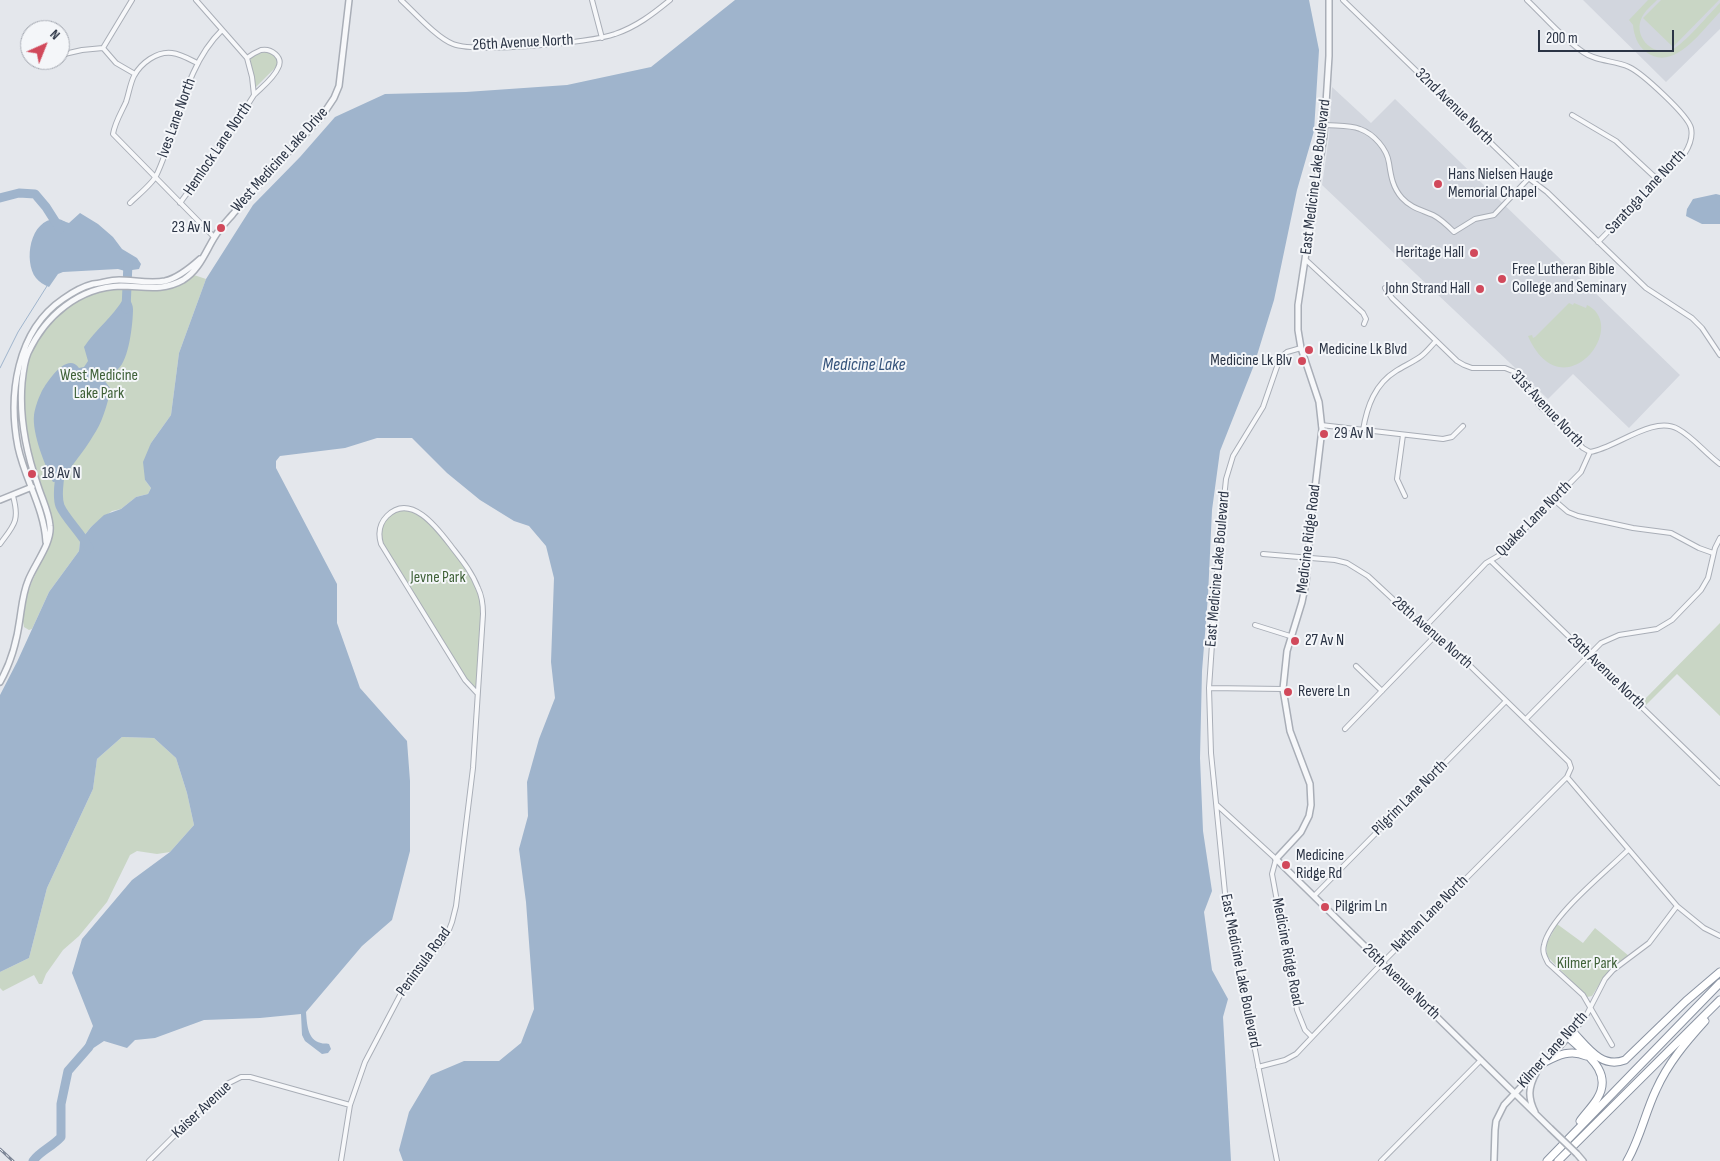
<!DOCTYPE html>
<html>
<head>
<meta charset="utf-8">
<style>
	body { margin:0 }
	#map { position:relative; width:1720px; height:1161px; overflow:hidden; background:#e4e7ec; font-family:"Sofia Sans Condensed",sans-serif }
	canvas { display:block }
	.north { position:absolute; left:20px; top:20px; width:50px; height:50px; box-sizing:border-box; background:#f4f6f9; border:1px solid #a4a8b1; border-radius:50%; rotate:44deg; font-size:14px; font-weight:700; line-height:20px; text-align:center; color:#2b3445 }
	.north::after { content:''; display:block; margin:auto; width:18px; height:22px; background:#d1495b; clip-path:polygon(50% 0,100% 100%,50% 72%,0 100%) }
	.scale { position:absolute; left:1538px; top:30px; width:136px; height:22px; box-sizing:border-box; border:2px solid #2b3445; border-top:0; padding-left:6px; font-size:15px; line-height:18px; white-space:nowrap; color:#2b3445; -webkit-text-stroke:4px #f4f6f9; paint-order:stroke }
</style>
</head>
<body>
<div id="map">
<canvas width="1720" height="1161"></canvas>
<div class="north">N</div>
<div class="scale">200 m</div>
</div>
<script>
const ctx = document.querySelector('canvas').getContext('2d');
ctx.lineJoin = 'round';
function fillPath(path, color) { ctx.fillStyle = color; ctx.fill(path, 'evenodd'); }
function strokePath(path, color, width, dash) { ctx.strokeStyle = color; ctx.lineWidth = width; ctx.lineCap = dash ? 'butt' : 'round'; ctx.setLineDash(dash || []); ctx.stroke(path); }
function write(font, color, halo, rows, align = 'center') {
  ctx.font = font + ' "Sofia Sans Condensed",sans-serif'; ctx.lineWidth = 4; ctx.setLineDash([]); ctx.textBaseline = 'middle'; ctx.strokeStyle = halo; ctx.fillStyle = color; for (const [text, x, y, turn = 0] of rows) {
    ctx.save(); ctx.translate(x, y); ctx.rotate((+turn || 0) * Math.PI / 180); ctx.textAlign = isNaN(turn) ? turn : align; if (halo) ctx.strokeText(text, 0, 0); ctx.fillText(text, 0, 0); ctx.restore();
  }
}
fillPath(new Path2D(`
	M1583,0H1720V29L1666,82Z
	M1332,87L1371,123L1395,99L1680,375L1629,428L1573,374L1548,399L1322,185L1329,137Z`), '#d2d6de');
fillPath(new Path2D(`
	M1648,0H1657C1652,5 1645,11 1642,17C1632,37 1654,58 1673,49C1684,44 1710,13 1720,3V12C1702,30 1674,73 1646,52C1637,45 1634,35 1633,25L1629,20Z
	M1661,0H1719L1673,47L1643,18Z
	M265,52L276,55L279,61L278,65L256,87L250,60L252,56Z
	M191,274L206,279L179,353L171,415L151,443L145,480L151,488L148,494L136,497L121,509L112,511L91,527L80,541L79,551L49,592L32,629L29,630L24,627C17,598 45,562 52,535L21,423L24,367L42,329L81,295L110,287L169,286Z
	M1569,303L1573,305L1574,303L1586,308L1587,305C1631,327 1562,413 1528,336L1532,335L1533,338L1535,337Z
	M411,509L428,518L473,577L483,604L477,693L470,687L379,538L382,522L394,511Z
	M1720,623V716L1677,674L1646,705L1642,702Z
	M122,737L154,738L176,758L187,793L194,825L170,852L157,854L137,851L130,855L107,902L79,936L63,950L46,974L42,984H39L34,975L3,991L0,988V972L29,958L47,888L93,789L97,759Z
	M1557,924L1583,943L1595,928L1629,956L1605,975L1592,996L1587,997L1547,956L1546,945Z`), '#c9d6c5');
fillPath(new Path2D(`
	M735,0H1309L1319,50L1314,131L1297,190L1274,300L1254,365L1220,451L1212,510L1208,596L1202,671L1200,758L1203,831L1212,891L1204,912L1212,970L1228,999L1223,1017L1231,1161H403L399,1150L409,1112L431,1075L464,1061H499L521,1043L534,1009L526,902L519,849L528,816L527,782L539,739L555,698L551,662L554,578L546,546L529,526L514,521L480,500L447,473L412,438H377L345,448L280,456L276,461V468L337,584V623L360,688L407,741L410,781V851L392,920L362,946L306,1012C307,1023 307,1040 321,1043C323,1044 326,1043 329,1044L331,1049L328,1053L322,1054L305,1041L302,1035L301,1014L260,1018L204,1020L155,1038L135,1040L127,1048L104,1041L80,1057L93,1026L72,973L82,939L132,880L170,852L194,825L187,793L176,758L154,738L122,737L97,759L93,789L47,888L29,958L0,972V695L17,662L49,592L79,551L80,541L91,527L104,515L121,509L136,497L148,494L151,488L145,480L143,462L151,443L171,415L179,353L206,279L253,205L300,157L335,117L385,94L466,92L567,85L651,67Z
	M1716,194L1720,195V224H1702L1686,216L1687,209L1693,199Z
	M80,213L98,224L113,237L122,249L137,258L141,264L139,269L125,271L118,269L63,272L58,274L49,287C44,285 39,282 36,278C23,261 30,217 58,219C61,219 65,222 69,223Z
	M124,298H129C131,302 133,305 133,309C133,323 129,360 118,369C114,373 109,373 103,372L101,376L110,388V393C106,408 102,423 93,436C84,452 71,465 62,481L53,482C45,465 32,434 34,415C35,408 38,399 41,393C46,383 67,351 79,368L84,367L88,361L84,347C96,329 112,318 124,298Z`), '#9fb4cc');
strokePath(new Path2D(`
	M0,368L18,332L47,286`), '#9fb4cc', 1);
strokePath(new Path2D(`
	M0,198L19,193L35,194L46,207L60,229
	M125,261L128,263L126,309
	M60,471C60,482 56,495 60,506C65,518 82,534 89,548
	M33,1161C40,1151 52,1147 61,1137V1104L68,1071L89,1047`), '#9fb4cc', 9);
const minor = new Path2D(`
	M401,0C414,12 437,38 453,44C476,53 591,43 615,34C636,27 653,14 670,0
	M592,0L602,38
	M1343,0L1523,174L1547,192L1646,288L1692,318L1702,328L1720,355
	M1527,0C1545,17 1562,38 1583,52C1597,62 1614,60 1629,67C1642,73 1688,115 1691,128C1693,137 1690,145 1685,153L1598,242
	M103,48L116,63L135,74
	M60,55L82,50L103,48L132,0
	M247,58C251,55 256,52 261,50C271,48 284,57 278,68C274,78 262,87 254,95
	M197,63C189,59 181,54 172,53C157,51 141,63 134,76C130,84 129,93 126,102C121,113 115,122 113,134L214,237
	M1572,115L1616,141L1658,180
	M1326,125C1337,126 1350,125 1360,129C1374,134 1387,149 1389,163C1391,177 1393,188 1402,198C1411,208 1422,210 1433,215C1441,219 1447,225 1454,232L1475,219L1494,215L1529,178
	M130,203C137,196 152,184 156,176C179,128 183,68 222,30
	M180,203L220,148L254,95L252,77L247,58L196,0
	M1306,260L1363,313L1366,319L1364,324
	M1385,288L1392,298L1457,361L1464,365L1472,368H1505L1515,372L1528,384L1539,405L1583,448L1590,452
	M1321,425L1443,439L1452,437L1463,426
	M1363,430C1367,406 1375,384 1396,371C1404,366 1413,362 1420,357C1426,353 1431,346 1436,341
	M1403,435L1397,479L1405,496
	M1590,452C1616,448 1653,415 1678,429C1693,437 1706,454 1720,464
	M1554,500L1568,512L1578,516L1633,528L1671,533L1699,548L1713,553
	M0,544C14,525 20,521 13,496
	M1491,561L1720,783
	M1255,625L1290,636
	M1424,628L1486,563L1498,556L1581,472L1590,452
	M1356,666L1382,691
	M1209,688L1283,689
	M1526,719L1601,643L1619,635L1657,629L1672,620L1701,590L1708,578L1715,548L1720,538
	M1345,729L1435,636
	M1567,777L1677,906L1704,928L1720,936
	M1217,805L1276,859L1272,874L1297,1010L1305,1030L1312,1037
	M1314,896L1506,701
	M1573,1032L1586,1016L1605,979L1613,970L1649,943L1677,906
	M1612,1045L1583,995L1548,963C1545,957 1542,952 1544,945C1550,916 1606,872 1628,850
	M1258,1067L1285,1060L1296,1054L1385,960L1567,777L1571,768L1569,762L1458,654L1424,628L1368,576L1347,563L1335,560L1263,554
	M149,1161L225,1085L241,1077H250L350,1105
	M341,1161L350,1105L365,1062L407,982L442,943L447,935L452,922L456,906L473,768L483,614C483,605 482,596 478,588C472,572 461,559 451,546C438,529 411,492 387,516C379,524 378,534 381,544L465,680L477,693
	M1277,1161L1226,903L1211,753L1209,688L1218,557L1226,479L1233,456L1263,407L1280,358L1287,352L1301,348
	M1381,1161L1481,1060`);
const tertiary = new Path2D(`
	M1329,0V56L1324,135L1298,305V330L1301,348L1319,402L1322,429L1311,522L1306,582L1302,602L1287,651L1283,689L1290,731L1310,784L1311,805L1309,816L1301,832L1276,859L1550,1128
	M0,500L32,487
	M46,542C44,508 25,480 18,447C8,396 16,331 63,299C73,292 81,287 93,284C102,283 110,280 119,280C134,280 150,284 165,281C178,278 190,268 200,259
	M0,682C12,661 17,641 20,618C22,605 23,593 28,581C34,565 52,543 50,526C49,512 42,499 38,486C26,452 19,419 22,383C23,373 24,362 28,353C45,316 79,287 121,286C143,286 162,292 183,280C199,270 205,253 214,238C219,229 226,222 233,214C261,180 292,149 322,116L334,98L339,86L349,0
	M1535,1112C1528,1098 1528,1088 1536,1073
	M1577,1154L1583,1161
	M1494,1161L1495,1130L1496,1121L1504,1105L1573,1032`);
const motorway = new Path2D(`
	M1573,1032C1588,1048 1602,1069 1625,1060L1686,1001L1720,972
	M1568,1037C1586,1054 1614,1072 1597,1099C1592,1107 1585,1114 1580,1121
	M1545,1062C1558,1055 1571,1049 1586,1056
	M1547,1161L1720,983
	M1558,1161L1720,1000
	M1627,1161C1640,1139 1645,1113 1656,1090C1668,1063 1686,1042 1705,1021`);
strokePath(minor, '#a9aeb7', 6);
strokePath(tertiary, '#a9aeb7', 8);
strokePath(motorway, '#8b94a3', 9);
strokePath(minor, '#f7f8fa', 4);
strokePath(tertiary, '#f7f8fa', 5);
strokePath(motorway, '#fff', 7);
const rail = new Path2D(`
	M0,1149L13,1161`);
strokePath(rail, '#7d8696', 3);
strokePath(rail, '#f4f6f9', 1, [4]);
const tertiaryBridge = new Path2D(`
	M1550,1128L1577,1154`);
strokePath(tertiaryBridge, '#a9aeb7', 8, []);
strokePath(tertiaryBridge, '#f7f8fa', 5);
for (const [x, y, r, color] of [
	[1438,184,5,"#d1495b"],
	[221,228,5,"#d1495b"],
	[1474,253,5,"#d1495b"],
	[1502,279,5,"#d1495b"],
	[1480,289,5,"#d1495b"],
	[1309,350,5,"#d1495b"],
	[1302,361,5,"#d1495b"],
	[1324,434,5,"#d1495b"],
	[32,474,5,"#d1495b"],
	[1295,641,5,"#d1495b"],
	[1288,692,5,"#d1495b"],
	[1286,865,5,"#d1495b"],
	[1325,907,5,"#d1495b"]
]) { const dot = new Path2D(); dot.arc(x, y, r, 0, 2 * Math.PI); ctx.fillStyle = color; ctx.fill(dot); strokePath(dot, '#f4f6f9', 2); }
write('16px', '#2b3445', '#f4f6f9', [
	["26th Avenue North",523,43,-3],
	["32nd Avenue North",1454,107,44],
	["Ives Lane North",177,118,-70],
	["Hemlock Lane North",218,149,-56],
	["West Medicine Lake Drive",280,160,-48],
	["East Medicine Lake Boulevard",1316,177,-83],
	["Saratoga Lane North",1646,192,-47],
	["31st Avenue North",1547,409,47],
	["Quaker Lane North",1534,519,-45],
	["Medicine Ridge Road",1309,539,-83],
	["East Medicine Lake Boulevard",1218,569,-85],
	["28th Avenue North",1432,633,41],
	["29th Avenue North",1606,672,44],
	["Pilgrim Lane North",1410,798,-45],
	["Nathan Lane North",1430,914,-45],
	["Medicine Ridge Road",1287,952,79],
	["Peninsula Road",424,962,-54],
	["East Medicine Lake Boulevard",1240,971,79],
	["26th Avenue North",1401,982,44],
	["Kilmer Lane North",1553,1050,-48],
	["Kaiser Avenue",202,1110,-43]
]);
write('16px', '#2b3445', '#f4f6f9', [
	["Hans Nielsen Hauge",1448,175],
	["Memorial Chapel",1448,193],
	["23 Av N",211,228,"right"],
	["Heritage Hall",1464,253,"right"],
	["Free Lutheran Bible",1512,270],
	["College and Seminary",1512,288],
	["John Strand Hall",1470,289,"right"],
	["Medicine Lk Blvd",1319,350],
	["Medicine Lk Blv",1292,361,"right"],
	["29 Av N",1334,434],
	["18 Av N",42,474],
	["27 Av N",1305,641],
	["Revere Ln",1298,692],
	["Medicine",1296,856],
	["Ridge Rd",1296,874],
	["Pilgrim Ln",1335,907]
], 'left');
write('16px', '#3f6138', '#f4f6f9', [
	["West Medicine",99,376],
	["Lake Park",99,394],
	["Jevne Park",438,578],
	["Kilmer Park",1587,964]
]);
write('italic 18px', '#34527a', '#f4f6f9', [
	["Medicine Lake",864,365]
]);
</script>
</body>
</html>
